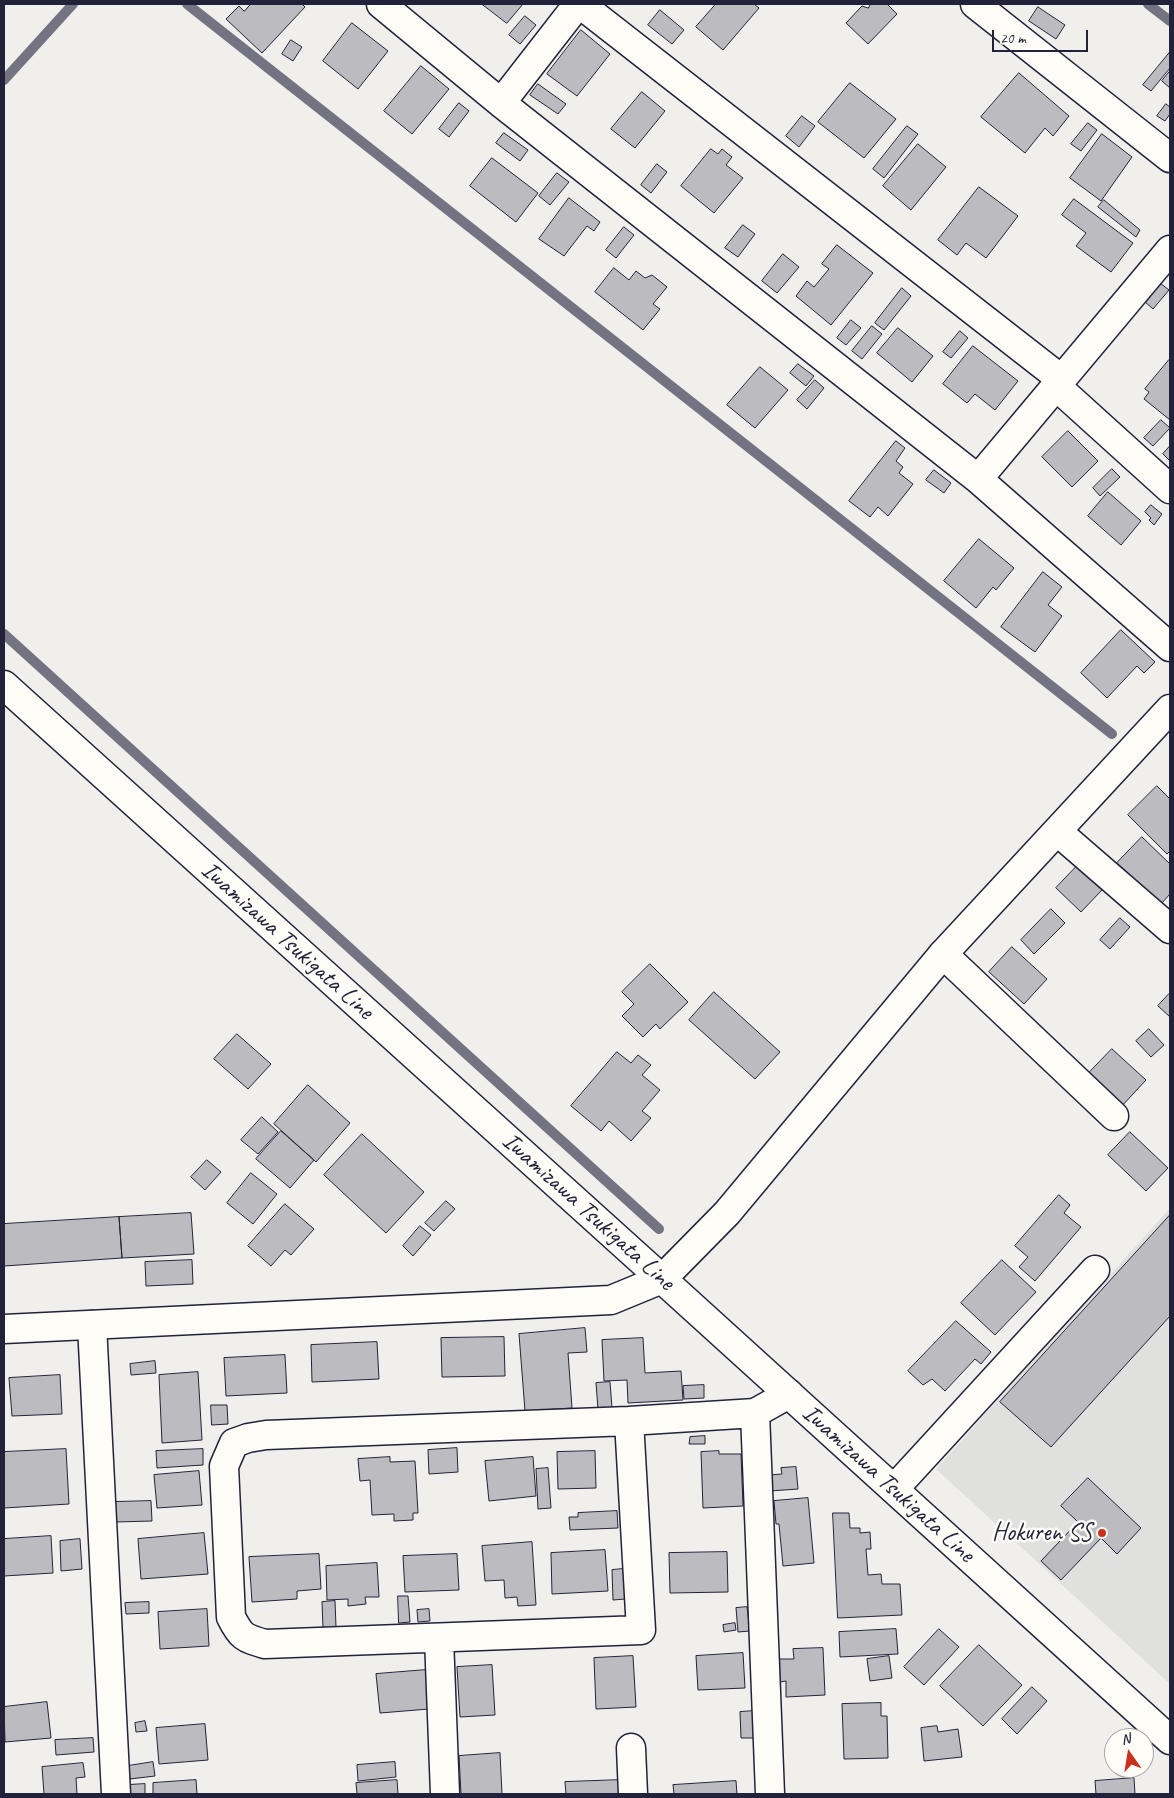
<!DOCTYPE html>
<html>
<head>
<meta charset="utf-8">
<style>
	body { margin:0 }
	#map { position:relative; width:1174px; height:1798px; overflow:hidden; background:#f0efec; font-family:Caveat,sans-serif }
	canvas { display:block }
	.frame { position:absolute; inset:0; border:5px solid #22223b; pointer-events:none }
	.north { position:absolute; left:1104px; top:1728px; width:50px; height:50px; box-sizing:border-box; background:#fdfcf7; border:1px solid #a5a5ac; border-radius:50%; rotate:347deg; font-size:14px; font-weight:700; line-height:20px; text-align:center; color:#22223b }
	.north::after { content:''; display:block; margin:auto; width:18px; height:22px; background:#c8321e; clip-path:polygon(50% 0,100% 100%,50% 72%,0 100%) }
	.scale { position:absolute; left:992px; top:30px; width:96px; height:22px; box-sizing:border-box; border:2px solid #22223b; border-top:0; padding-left:6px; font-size:15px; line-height:18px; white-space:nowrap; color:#22223b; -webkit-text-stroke:4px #fdfcf7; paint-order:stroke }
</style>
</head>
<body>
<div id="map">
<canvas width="1174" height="1798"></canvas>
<div class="frame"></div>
<div class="north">N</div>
<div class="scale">20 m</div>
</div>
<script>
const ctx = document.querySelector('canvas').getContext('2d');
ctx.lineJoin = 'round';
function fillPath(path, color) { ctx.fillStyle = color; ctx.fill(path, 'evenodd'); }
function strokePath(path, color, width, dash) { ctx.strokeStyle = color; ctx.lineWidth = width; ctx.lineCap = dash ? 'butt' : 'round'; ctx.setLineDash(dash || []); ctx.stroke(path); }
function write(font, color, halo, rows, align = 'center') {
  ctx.font = font + ' Caveat,sans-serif'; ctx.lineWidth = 5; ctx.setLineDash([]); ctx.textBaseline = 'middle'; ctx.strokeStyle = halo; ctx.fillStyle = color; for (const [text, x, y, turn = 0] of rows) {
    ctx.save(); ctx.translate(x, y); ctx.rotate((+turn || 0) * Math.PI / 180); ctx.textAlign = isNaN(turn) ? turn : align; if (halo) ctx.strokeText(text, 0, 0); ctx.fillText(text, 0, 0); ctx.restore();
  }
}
fillPath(new Path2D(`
	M1170,1208V1684L936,1469Z`), '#e0e0df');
strokePath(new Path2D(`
	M187,4L1112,734
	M1148,4L1170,21
	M4,80L73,4
	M4,634L659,1229`), '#737381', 10);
const building = new Path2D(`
	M251,4H302L305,7L262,53L226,19L239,6L244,11Z
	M482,4H523L507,23Z
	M716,4H754L759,8L723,50L696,27Z
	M871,4H887L897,14L868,44L846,23L862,6L868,8Z
	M1038,7L1065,25L1056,39L1029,21Z
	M660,10L684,30L672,44L648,25Z
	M525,16L536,25L520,44L509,35Z
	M352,23L388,51L358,89L323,61Z
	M581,30L610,54L577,96L547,74Z
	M291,40L302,47L293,61L282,54Z
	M1170,52V68L1151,91L1143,85Z
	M421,66L449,89L412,134L384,111Z
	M1170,71V88L1162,81Z
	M1019,73L1069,116L1053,136L1045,128L1025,153L981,117Z
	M850,83L896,119L864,158L818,122Z
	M538,84L566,104L558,114L530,95Z
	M642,92L665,111L635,148L611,129Z
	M459,103L469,111L449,137L439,129Z
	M1166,104L1170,107V114L1165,121L1157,116Z
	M802,116L815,126L799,147L786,136Z
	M1088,123L1097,130L1081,151L1071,144Z
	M907,126L918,134L884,178L873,169Z
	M504,133L528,150L520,161L496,143Z
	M1102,134L1132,157L1101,201L1070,178Z
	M918,144L946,167L911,210L883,186Z
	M711,149L718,154L722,149L732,157L726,165L743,178L714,213L681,186Z
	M492,158L538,193L516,222L470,186Z
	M657,164L667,172L651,193L641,185Z
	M557,173L569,182L550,205L539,196Z
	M979,187L1018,216L986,258L966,243L957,255L938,240Z
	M569,198L600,222L594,231L587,226L564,256L539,239Z
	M1074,199L1133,243L1111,272L1076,246L1086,233L1062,215Z
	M1104,200L1140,230L1136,237L1098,207Z
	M743,225L755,234L738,257L725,248Z
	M624,227L634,235L616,258L606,250Z
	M837,245L873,273L831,325L796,296L807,281L814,287L829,269L822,264Z
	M783,254L799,267L777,293L762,281Z
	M614,268L629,280L636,271L645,278L652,275L667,287L653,304L660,309L643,330L595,292Z
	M1160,283L1169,290L1153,309L1144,301Z
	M902,288L911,296L884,330L875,323Z
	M851,320L861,328L846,345L837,338Z
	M872,326L882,334L862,359L852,351Z
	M898,328L933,356L912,382L877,353Z
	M960,331L968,338L951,358L943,352Z
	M973,346L1018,381L995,410L975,394L967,403L943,384Z
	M1169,360L1170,361V420L1144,399L1149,392L1145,389Z
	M798,364L814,376L806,386L790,373Z
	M760,367L788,390L755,428L727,405Z
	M815,380L824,388L807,409L797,400Z
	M1161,420L1170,428L1153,446L1144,438Z
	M1068,431L1098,461L1072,487L1042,457Z
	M896,441L905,448L896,461L903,467L899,473L913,484L888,516L878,507L870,517L849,501Z
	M1170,446V461L1163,454Z
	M1112,469L1120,477L1100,496L1093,488Z
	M934,470L951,483L944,493L926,480Z
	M1108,492L1141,521L1121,545L1088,516Z
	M1151,505L1162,514L1154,525L1149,520L1151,518L1145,512Z
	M979,539L1014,568L996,590L993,587L976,608L944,581Z
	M1043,572L1062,587L1048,605L1062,616L1035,652L1001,627Z
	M1121,630L1155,662L1144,673L1137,666L1107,698L1081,673Z
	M1157,786L1170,799V851L1167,854L1128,815Z
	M1142,837L1170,864V894L1161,904L1117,863Z
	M1077,866L1102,890L1081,912L1056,888Z
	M1051,909L1065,923L1034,954L1021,940Z
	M1120,918L1130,927L1110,949L1100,940Z
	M1012,947L1047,979L1024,1004L989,972Z
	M650,964L688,1002L660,1029L656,1024L643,1037L622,1016L634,1004L622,992Z
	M714,992L780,1052L755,1079L689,1020Z
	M1169,994L1170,995V1017L1158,1006Z
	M1149,1029L1164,1045L1151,1057L1136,1041Z
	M237,1034L271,1064L248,1089L214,1059Z
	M1112,1049L1146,1080L1120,1108L1086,1076Z
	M617,1052L631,1063L638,1055L651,1065L642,1075L660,1090L642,1111L651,1118L631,1141L609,1121L601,1131L571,1106Z
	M308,1085L350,1123L316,1162L274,1124Z
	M262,1117L278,1132L258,1154L241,1140Z
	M281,1131L314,1160L290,1188L256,1159Z
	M1130,1132L1168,1168L1146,1191L1108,1155Z
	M362,1134L424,1192L386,1233L324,1175Z
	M207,1160L221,1172L205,1190L191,1177Z
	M251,1173L277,1194L253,1224L227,1203Z
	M1059,1195L1070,1205L1064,1213L1081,1227L1035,1281L1019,1267L1028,1257L1015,1246Z
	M446,1201L455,1209L434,1231L425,1223Z
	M285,1204L314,1229L291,1255L285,1250L271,1266L248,1246Z
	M191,1213L194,1254L122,1258L119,1217Z
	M1170,1215V1316L1051,1447L1000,1402Z
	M119,1217L122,1258L4,1266V1224Z
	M420,1226L431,1235L413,1256L403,1246Z
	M192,1260L193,1284L146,1286L145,1262Z
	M1002,1260L1036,1292L995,1335L961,1303Z
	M956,1321L991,1352L981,1364L975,1359L945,1391L932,1379L923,1385L908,1371Z
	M585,1328L587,1352L568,1353L572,1408L525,1411L519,1334Z
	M504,1337L505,1376L442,1377L441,1338Z
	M643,1338L645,1373L681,1371L683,1400L628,1403L627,1380L604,1381L602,1340Z
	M377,1342L379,1379L312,1382L311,1345Z
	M285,1355L287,1393L226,1396L224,1358Z
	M155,1361L156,1373L131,1375L130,1364Z
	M198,1372L202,1440L162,1443L159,1375Z
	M60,1375L62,1414L12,1416L9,1378Z
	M610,1382L612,1408L598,1409L596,1383Z
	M704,1385V1398L684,1399L683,1386Z
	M211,1405H227L228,1424L212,1425Z
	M705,1436V1444H689L690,1437Z
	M457,1448L458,1472L429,1474L428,1450Z
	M66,1449L69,1504L4,1508V1452Z
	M203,1449V1465L157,1468L156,1451Z
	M595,1451L596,1488L558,1489L557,1452Z
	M719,1451V1454H741L743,1506L703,1508L701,1452Z
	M390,1457V1462L415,1461L418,1513H413V1520L394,1521V1514L372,1515L370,1480L360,1481L358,1459Z
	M533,1457L536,1496L489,1501L485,1461Z
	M796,1467L798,1489L770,1491L769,1475L782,1474L781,1468Z
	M548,1468L551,1508L538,1509L536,1469Z
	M199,1471L202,1505L157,1508L154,1475Z
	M1088,1478L1141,1528L1117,1554L1101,1538L1061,1580L1041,1561L1078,1522L1061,1506Z
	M808,1498L814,1563L783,1566L779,1524H776L774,1501Z
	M151,1501L152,1521L115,1522L114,1502Z
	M617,1511L618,1528L570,1530L569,1517H578V1513Z
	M833,1513H849L850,1528H860V1533L870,1532L871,1549H866L868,1575L881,1574L882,1584H900L902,1615L838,1618Z
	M204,1533L208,1574L141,1579L138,1539Z
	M51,1536L53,1573L4,1576V1539Z
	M80,1539L82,1569L61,1571L60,1541Z
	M532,1542L536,1605L518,1606L517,1597L505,1598L504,1580L485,1581L482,1546Z
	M605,1550L608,1591L552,1594L551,1553Z
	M727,1552L728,1592L670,1593L669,1553Z
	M319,1554L321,1589L297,1591V1599L252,1602L249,1557Z
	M457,1554L459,1590L405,1592L403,1556Z
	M377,1563L379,1597H365L366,1604L348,1606V1599L327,1600L326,1566Z
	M623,1569L625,1599L613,1600L612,1570Z
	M398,1596H408L410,1622L399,1623Z
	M335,1601L336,1627L323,1628L322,1602Z
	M149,1602V1613L126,1614L125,1603Z
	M747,1607L750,1631L738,1632L736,1608Z
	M207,1609L209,1646L160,1649L158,1612Z
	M429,1609L430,1621L418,1622L417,1610Z
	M735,1623L736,1630L724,1632L723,1625Z
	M896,1629L898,1654L840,1657L839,1632Z
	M939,1629L959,1647L924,1685L904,1667Z
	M979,1645L1022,1685L983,1726L940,1686Z
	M823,1648L825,1695L786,1697V1681L780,1682L779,1659H794L793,1649Z
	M743,1653L745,1688L698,1690L696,1656Z
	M633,1656L636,1707L596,1709L594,1658Z
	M889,1656L892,1678L870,1681L867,1659Z
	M492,1665L495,1715L460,1717L457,1667Z
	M426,1670L429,1709L380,1713L376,1674Z
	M1032,1687L1047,1701L1017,1734L1002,1719Z
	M47,1702L51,1738L5,1742L4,1707Z
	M881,1703V1716H887L888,1758L844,1759L842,1704Z
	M754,1711V1738H741L740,1712Z
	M145,1721L147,1731L136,1732L135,1723Z
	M205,1724L208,1760L159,1764L156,1728Z
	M937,1726L938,1732L958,1729L962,1757L924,1761L921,1728Z
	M93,1738L94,1752L56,1755L55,1740Z
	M500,1753L502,1794H461L459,1756Z
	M153,1762L155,1776L130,1779L128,1766Z
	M395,1762L396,1777L358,1781L357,1765Z
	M83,1763L85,1777L76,1778L77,1794H44L42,1767Z
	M1134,1778L1135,1794H1096L1095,1781Z
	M196,1780L197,1794H153V1783Z
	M397,1780L398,1794H357L356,1783Z
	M621,1780V1794H566L565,1782Z
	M736,1781L737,1794H674L673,1785Z
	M145,1784V1794H129L128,1785Z`);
fillPath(building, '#bcbcc0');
strokePath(building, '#22223b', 1);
const street = new Path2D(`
	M381,4L501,103L978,479L1170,647
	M580,4L1061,379
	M975,4L1170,158
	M501,103L578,4
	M1055,385L1170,489
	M978,479L1170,250
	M1058,832L1170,929
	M943,954L1114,1116
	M92,1325L116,1794
	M755,1413L770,1794
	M629,1421L641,1630L265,1644C244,1638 241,1637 231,1617L224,1466L234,1443L248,1438L266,1435L629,1421L755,1413L789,1394
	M894,1489L1095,1270
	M439,1638L445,1794
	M631,1748L633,1794`);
const secondary = new Path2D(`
	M4,1329L611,1300L662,1279L727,1213L943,954L1170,709`);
const primary = new Path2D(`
	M4,685L662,1279L1170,1740`);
strokePath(street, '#22223b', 31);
strokePath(secondary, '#22223b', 31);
strokePath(primary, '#22223b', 31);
strokePath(street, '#fdfcf7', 28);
strokePath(secondary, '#fdfcf7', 28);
strokePath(primary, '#fdfcf7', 28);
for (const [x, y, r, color] of [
	[1102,1533,5,"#c8321e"]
]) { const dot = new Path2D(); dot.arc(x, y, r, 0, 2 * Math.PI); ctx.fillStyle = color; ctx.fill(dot); strokePath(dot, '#fdfcf7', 2); }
write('25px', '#22223b', '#fdfcf7', [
	["Iwamizawa Tsukigata Line",287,941,42],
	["Iwamizawa Tsukigata Line",588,1212,42],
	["Iwamizawa Tsukigata Line",888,1484,42]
]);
write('25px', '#22223b', '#fdfcf7', [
	["Hokuren SS",1092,1533]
], 'right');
</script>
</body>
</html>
